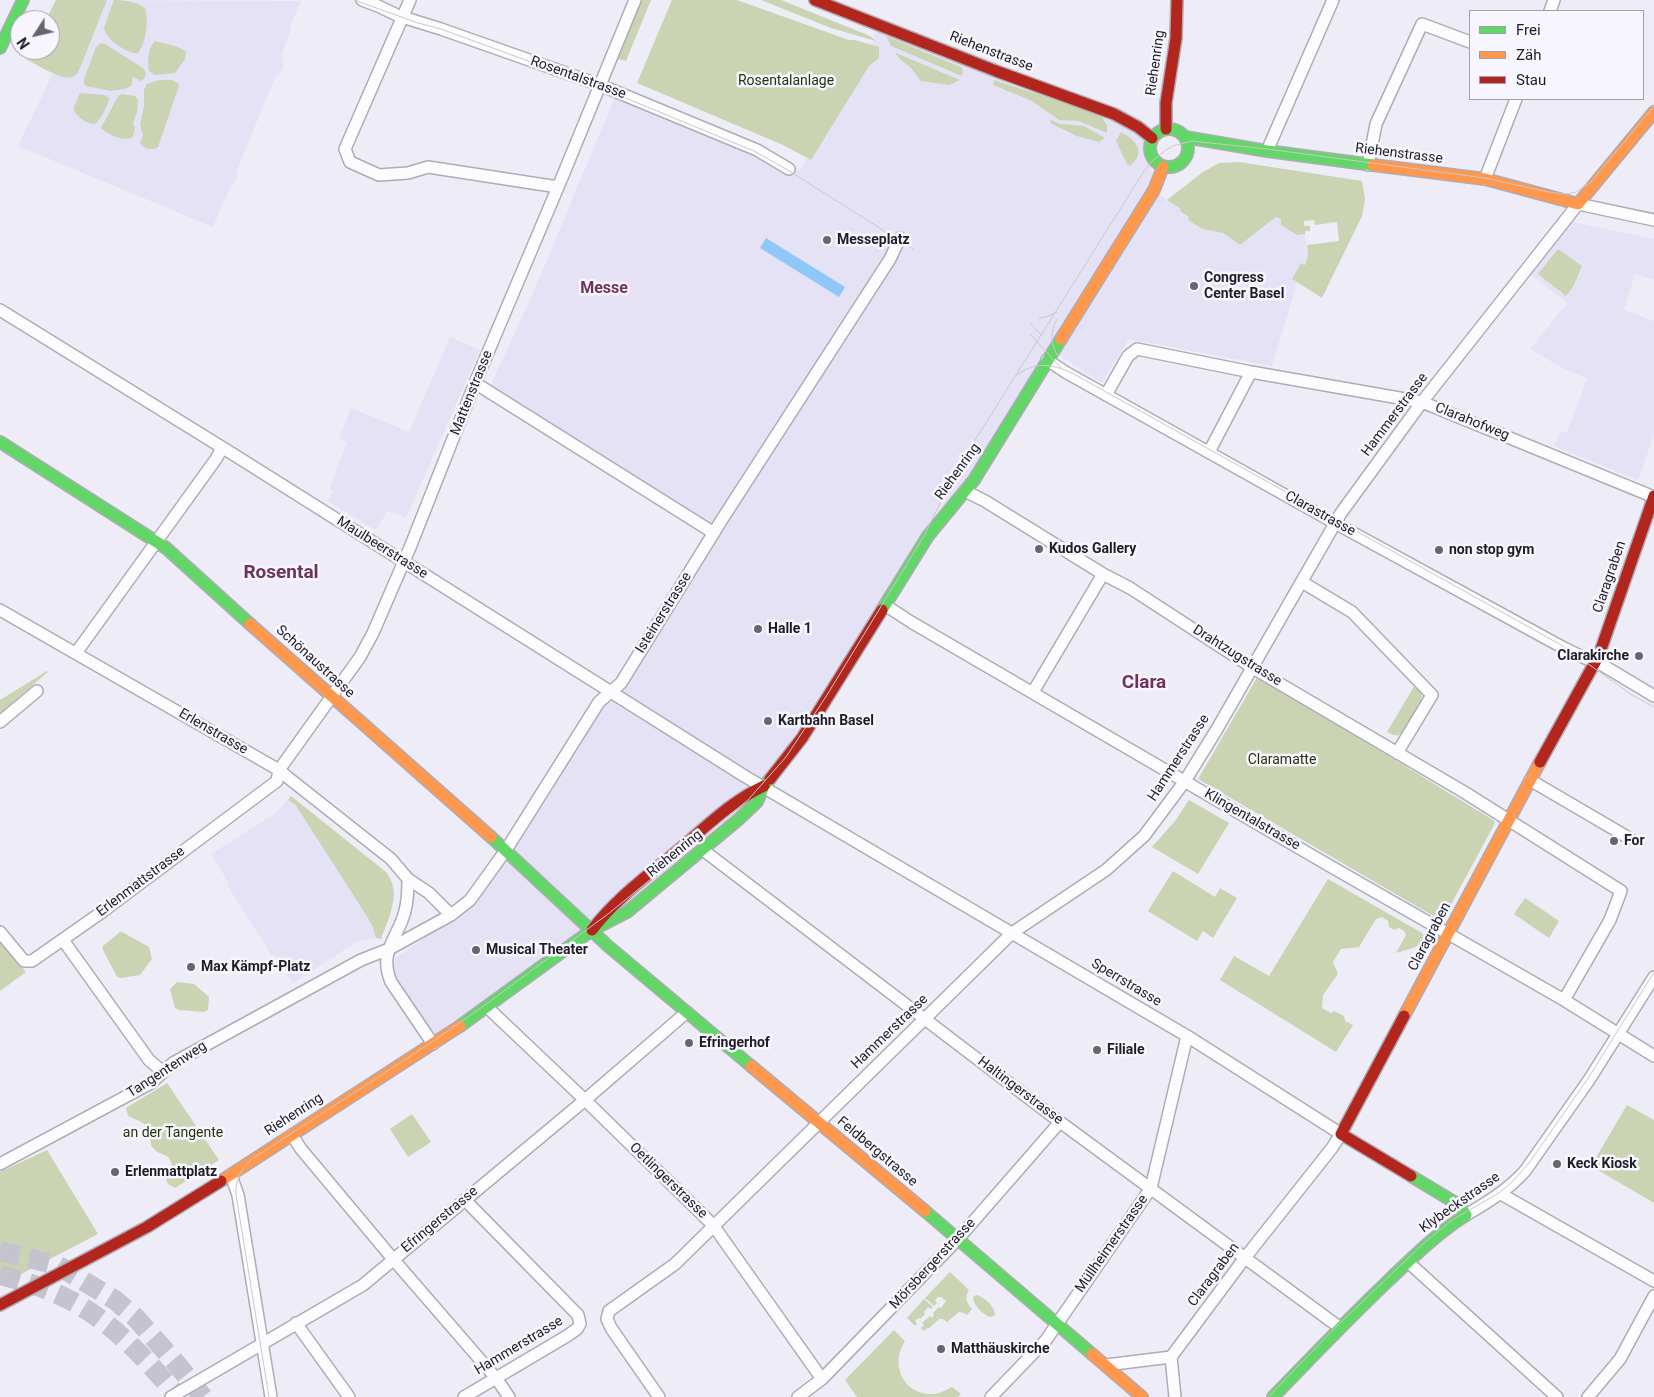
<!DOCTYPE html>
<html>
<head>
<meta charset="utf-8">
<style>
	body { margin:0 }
	#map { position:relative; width:1654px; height:1397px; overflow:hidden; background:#eeecf7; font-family:Roboto,sans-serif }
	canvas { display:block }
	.legend { position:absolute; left:1469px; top:10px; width:175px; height:90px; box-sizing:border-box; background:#f7f6fe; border:1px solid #a19fa7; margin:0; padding:6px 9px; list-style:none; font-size:15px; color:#1f1d25 }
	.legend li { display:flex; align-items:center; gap:10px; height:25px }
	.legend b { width:25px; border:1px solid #a19fa7 }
	.north { position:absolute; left:10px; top:10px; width:50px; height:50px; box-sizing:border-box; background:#f7f6fe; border:1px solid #a19fa7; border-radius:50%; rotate:235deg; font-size:14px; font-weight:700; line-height:20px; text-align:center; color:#1f1d25 }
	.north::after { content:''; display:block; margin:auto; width:18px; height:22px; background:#67656e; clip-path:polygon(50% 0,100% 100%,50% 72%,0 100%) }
</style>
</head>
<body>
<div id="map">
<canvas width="1654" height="1397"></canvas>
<ul class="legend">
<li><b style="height:6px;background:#63d668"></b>Frei</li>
<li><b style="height:6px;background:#ff974d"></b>Zäh</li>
<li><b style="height:6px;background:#b3261e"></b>Stau</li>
</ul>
<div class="north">N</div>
</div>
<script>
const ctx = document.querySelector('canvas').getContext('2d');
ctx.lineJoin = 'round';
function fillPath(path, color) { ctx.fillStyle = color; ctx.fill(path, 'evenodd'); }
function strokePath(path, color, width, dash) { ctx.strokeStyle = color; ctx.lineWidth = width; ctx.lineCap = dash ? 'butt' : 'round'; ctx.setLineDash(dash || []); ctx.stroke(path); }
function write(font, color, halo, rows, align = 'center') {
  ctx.font = font + ' Roboto,sans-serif'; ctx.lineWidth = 5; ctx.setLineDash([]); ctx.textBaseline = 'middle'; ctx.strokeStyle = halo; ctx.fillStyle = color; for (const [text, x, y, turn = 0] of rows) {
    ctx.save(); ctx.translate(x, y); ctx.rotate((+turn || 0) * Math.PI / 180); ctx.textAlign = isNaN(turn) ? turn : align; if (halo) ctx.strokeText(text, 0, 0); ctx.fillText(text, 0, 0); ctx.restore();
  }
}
fillPath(new Path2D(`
	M56,0L301,1L289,29L291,31L281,55L284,57L282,63L284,64L279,76L277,75L275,78L236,172L238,174L233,186L231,185L213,227L18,146L53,73L30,50H50V20H46Z
	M877,28L1110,116L1148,140L1152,176L1149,188L1181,209L1180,211L1190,217L1188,220L1201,229L1223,233L1240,245L1275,218L1278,217L1282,220L1281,225L1297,235L1305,234L1308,255L1304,265L1302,264L1292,279L1297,283L1272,366L1129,339L1102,383L1050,349L968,484L939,510L892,581L776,764L762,780L596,919L436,1036L393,976L390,962L474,903L601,703L721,531L490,387L537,284L619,87L700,120L754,144L800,170L867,60Z
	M1573,222L1654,239V280L1635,274L1624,310L1654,321V435L1638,480L1554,446L1560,431L1567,433L1587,378L1568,371L1530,349L1567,303L1530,274L1567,227Z
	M450,337L480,350L406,518L388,511L375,530L328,501L333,491L329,489L347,442L339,438L351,408L409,432Z
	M291,796L386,872L394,886L395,895L388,919L381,939L379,938L358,941L293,983L275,955L272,956L227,885L229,883L211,854L276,813Z`), '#e6e2f6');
fillPath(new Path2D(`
	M56,0H107L80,68C78,72 76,76 72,77C63,81 35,64 26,59L30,50H50V20H46Z
	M114,0C125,0 137,2 145,8C149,21 146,43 138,53C128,55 104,38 104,27Z
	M642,0H651L626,61L618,59Z
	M672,0H737L849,40H855L879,47V58L869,66L811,160L783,145L637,83Z
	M761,0H781L870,36L876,41L831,28Z
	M886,36L961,67L963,70L962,76L891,46Z
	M155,41L178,47L186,52L185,59L175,73L155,75L149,71C147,61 148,48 155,41Z
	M101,43L105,44L143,68L146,73L144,79L139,82V80L133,77L131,86L124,89L111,91L86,86L84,84V79L96,47Z
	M895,53H896L960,80L949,85L921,81L911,68L901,60Z
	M159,80H172L178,83L179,86L158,147C153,151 143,149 140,143L143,135L140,125L144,106V90L147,84Z
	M994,80L1080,108L1102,117L1107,125V133L1079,121L1059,120L1032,101L993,85Z
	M80,93L104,95L110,98L102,116L95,124C87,124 79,118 74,111V107Z
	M122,94L135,96L138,100L137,112L133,123L135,129L133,137C124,142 108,135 101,128L118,96Z
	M1051,120L1060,124L1084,126L1105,138L1099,142L1077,136L1052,124L1050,122Z
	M1121,132C1137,140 1146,153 1130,166L1127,164L1116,141Z
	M1239,162L1362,181L1365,199L1362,216L1322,298L1292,279L1301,263L1305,265L1308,255L1307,245L1339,241L1337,222L1315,225L1314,220L1304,221V226H1310V231H1305V234L1297,235L1281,225V219L1276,217L1240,245L1223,233L1202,229L1188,220L1189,217L1180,211L1181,209L1167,200L1203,172L1219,163Z
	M1558,249L1582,266L1573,287L1566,296L1538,274Z
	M47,671L48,672L0,713V700Z
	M1258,676L1493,820L1495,823L1442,921L1198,779Z
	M1415,685L1422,694C1422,703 1407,733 1398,735C1394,736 1391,734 1387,732Z
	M291,796L386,872C402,893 389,917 381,939L376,938L373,927L368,918L295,804L288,800Z
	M1189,800L1229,823L1198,874L1152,847L1175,821Z
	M1173,871L1215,897L1220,888L1237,898L1213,938L1203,931L1197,941L1148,911Z
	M1328,879L1422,933L1425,937C1420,949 1408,949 1396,953L1406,935L1404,931L1399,928L1394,930L1389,927L1388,921L1382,917L1376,919L1359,947L1341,949L1333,962L1338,974L1323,995L1322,1008L1331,1013L1334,1011L1344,1016L1345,1021L1353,1025L1336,1052L1220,980L1234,956L1269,976Z
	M1525,898L1559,921L1549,938L1514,914Z
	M120,932H122L149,947L152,959L140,975L121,978L117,977L102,948L103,946Z
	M0,938L26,972L0,991Z
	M177,982L194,984L208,996L209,998L208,1010L204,1012L179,1010L175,1008L170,989Z
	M167,1083L219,1160L175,1188L168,1184L166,1179L172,1167C170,1151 160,1157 153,1148C150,1145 151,1140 150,1136C149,1123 139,1121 128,1116L126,1108Z
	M1627,1105L1654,1120V1203L1591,1166Z
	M412,1114L431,1142L408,1157L390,1129Z
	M47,1150L98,1234L0,1285V1172Z
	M950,1272L969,1290C964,1298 967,1303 972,1309L967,1315L964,1313L959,1312L947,1322L943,1319H939L928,1329L927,1328L924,1331L921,1328L924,1325L922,1323L930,1316L932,1318L934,1315L933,1313L939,1307L941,1308L946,1301L941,1297H938L935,1300L937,1303L934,1306L925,1298Z
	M977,1295C985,1298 993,1305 995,1313L994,1316L990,1317C983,1314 973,1306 973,1297Z
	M924,1299L933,1307L931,1309L928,1307L924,1312L925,1314L920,1319L918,1318L915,1321L917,1324L915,1326L907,1318Z
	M894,1330L905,1341C889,1365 904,1396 934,1394C941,1393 946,1390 952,1387L961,1394L958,1397H857L845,1380Z`), '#cad4b3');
fillPath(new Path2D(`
	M766,238L845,287L839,297L760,248Z`), '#8ec8f9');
strokePath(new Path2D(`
	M0,1251L57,1265L115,1300L135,1317L176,1363L203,1397
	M0,1275C19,1280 37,1285 55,1293C106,1315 143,1355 178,1397`), '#c5c3cd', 20, [20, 10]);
const street = new Path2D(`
	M362,0L378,6L399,16L441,29L600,85L757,150L789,169
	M410,0L345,149L350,162L379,175L408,173L428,167L558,187
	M1550,11L1554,0
	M1267,151L1333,0
	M1368,165L1376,124L1422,24L1470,42
	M1485,179L1516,99
	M0,310L236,456L746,777L1187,1036L1341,1134L1332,1148L1244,1259L1171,1357L1175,1397
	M1047,360L1067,373L1335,523L1562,647L1578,655L1604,666L1654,696
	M475,383L714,533
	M1106,395L1128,356L1137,349L1251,372L1422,402L1654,497
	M1209,452L1251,372
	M965,491L985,501L1103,574L1130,588L1253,668L1464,792L1621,891L1610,920L1564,1000
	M1302,582L1352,612L1432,695L1397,753
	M885,605L911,622L1330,866L1564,1000L1654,1056
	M0,610L279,770L286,776L391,859L408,879C408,890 408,900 405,911C398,939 378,951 391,982L433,1044
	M76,653L216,459L222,448
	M1033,692L1103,574
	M0,722L37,691
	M1530,780L1629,838
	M703,850L1060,1122L1339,1327
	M408,879L429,893L451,915
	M0,932L24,961H32L102,912L277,781L279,770L360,657L373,633L411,545L475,383L561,180L635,0
	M63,940L149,1060L163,1072
	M487,1007L585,1100L713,1225L822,1379
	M292,1135L301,1149L393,1259L496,1378L509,1397
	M0,1164L151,1083L173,1063L361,960L389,949L451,915L470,900L506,850L599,702L621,683L721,521L890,259L900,238
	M231,1175L238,1195L271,1397
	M1501,1194L1654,1281
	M1466,1215C1488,1202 1508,1190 1525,1171L1589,1080L1654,977
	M1408,1262L1557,1397
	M296,1323L349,1397
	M1106,1365L1171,1357
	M171,1397L363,1285L585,1100L687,1012
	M464,1397L567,1336L577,1329L580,1324L578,1315L575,1312L465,1200
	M659,1397L611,1328L607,1319L609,1311L675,1264L1012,933L1106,870L1144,836L1185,781L1217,729L1341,513L1422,402L1578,204L1654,220
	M798,1397L822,1379L958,1239L1060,1122
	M991,1397L1046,1340L1151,1188L1187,1036
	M1588,1397L1620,1359L1654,1296`);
const fast = new Path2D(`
	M0,48L23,0
	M1150 148a19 19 0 1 1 38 0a19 19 0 1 1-38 0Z
	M1185,137L1267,151L1373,165
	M0,442L166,548L250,624
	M882,610L928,536L974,480L1061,339
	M491,837L608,946L751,1066
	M460,1026L592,930L627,912L739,819L757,802L764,786L770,779
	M925,1211L1092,1354
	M1273,1397C1311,1358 1348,1319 1387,1282C1412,1258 1436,1234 1466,1215L1459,1205L1411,1176`);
const slow = new Path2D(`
	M1373,165L1485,179L1578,204L1654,112
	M1061,339L1154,190L1163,167
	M250,624L491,837
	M1404,1016L1540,762
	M751,1066L925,1211
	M221,1181L460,1026
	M1092,1354L1142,1397`);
const jam = new Path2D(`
	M815,0L996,71L1114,114L1138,127L1152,138
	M1166,129V103L1176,38L1177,0
	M1540,762L1599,655L1654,496
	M770,779L802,738L882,610
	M592,930C617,897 650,874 682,847C708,825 732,801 764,786
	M1404,1016L1341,1134L1411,1176
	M0,1305L147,1227L221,1181`);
strokePath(street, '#aeacb5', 14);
strokePath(fast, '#aeacb5', 14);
strokePath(slow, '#aeacb5', 14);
strokePath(jam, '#aeacb5', 14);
strokePath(street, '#fcfcfe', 11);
strokePath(fast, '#63d668', 11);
strokePath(slow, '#ff974d', 11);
strokePath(jam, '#b3261e', 11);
strokePath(new Path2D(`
	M354,0L418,23L441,29L599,87L754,151L786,169L913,249
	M1039,318L1046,317L1057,312
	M1057,319C1050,332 1050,344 1058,356
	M1030,323L1042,336
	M1030,334L1061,368
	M1017,375C1035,361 1052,364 1072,373L1563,646L1632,695L1654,707
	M269,1397L236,1195C235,1180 241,1168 252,1159L432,1042L485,1005L608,914L748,800L786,757L827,695L924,536L950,483L967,453L1144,171L1153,160L1166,150L1173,146L1192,141L1267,149L1485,178L1548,192L1567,194L1576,192L1591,182L1654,106
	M1268,1397L1337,1326L1425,1242L1452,1220L1499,1193L1512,1182L1529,1163L1589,1077L1654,972`), '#c9c8cb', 1);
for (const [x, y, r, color] of [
	[827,240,5,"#67656e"],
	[1194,286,5,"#67656e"],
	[1039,549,5,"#67656e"],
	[1439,550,5,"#67656e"],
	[758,629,5,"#67656e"],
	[1639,656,5,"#67656e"],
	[768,721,5,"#67656e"],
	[1614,841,5,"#67656e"],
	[476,950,5,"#67656e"],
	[191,967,5,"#67656e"],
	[689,1043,5,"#67656e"],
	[1097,1050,5,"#67656e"],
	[1557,1164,5,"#67656e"],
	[115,1172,5,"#67656e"],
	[941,1349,5,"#67656e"]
]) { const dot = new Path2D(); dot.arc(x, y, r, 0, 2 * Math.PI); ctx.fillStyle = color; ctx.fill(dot); strokePath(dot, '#f7f6fe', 2); }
write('14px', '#1f1d25', '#f7f6fe', [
	["Riehenstrasse",991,52,21],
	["Riehenring",1156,63,-82],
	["Rosentalstrasse",578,78,20],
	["Riehenstrasse",1399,154,7],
	["Mattenstrasse",472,393,-68],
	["Hammerstrasse",1395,415,-53],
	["Clarahofweg",1472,422,22],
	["Riehenring",958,472,-54],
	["Clarastrasse",1320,514,29],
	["Maulbeerstrasse",382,548,32],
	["Claragraben",1610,577,-71],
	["Isteinerstrasse",664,613,-58],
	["Drahtzugstrasse",1237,656,32],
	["Schönaustrasse",315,662,42],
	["Erlenstrasse",213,732,30],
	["Hammerstrasse",1179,758,-57],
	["Klingentalstrasse",1252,820,30],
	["Riehenring",675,854,-39],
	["Erlenmattstrasse",141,882,-37],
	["Claragraben",1430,937,-62],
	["Sperrstrasse",1126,983,31],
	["Hammerstrasse",890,1032,-44],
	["Tangentenweg",167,1070,-33],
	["Haltingerstrasse",1020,1091,37],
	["Riehenring",294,1115,-33],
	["Feldbergstrasse",877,1152,40],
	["Oetlingerstrasse",668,1181,44],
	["Klybeckstrasse",1460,1203,-35],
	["Efringerstrasse",440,1220,-40],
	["Müllheimerstrasse",1112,1244,-55],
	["Mörsbergerstrasse",933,1264,-47],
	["Claragraben",1214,1275,-53],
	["Hammerstrasse",519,1346,-31]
]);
write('14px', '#29330b', '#f7f6fe', [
	["Rosentalanlage",786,81],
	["Claramatte",1282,760],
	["an der Tangente",173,1133]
]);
write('bold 14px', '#1f1d25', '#f7f6fe', [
	["Messeplatz",837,240],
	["Congress",1204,278],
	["Center Basel",1204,294],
	["Kudos Gallery",1049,549],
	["non stop gym",1449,550],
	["Halle 1",768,629],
	["Clarakirche",1629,656,"right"],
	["Kartbahn Basel",778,721],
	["For",1624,841],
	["Musical Theater",486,950],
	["Max Kämpf-Platz",201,967],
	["Efringerhof",699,1043],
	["Filiale",1107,1050],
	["Keck Kiosk",1567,1164],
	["Erlenmattplatz",125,1172],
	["Matthäuskirche",951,1349]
], 'left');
write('bold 16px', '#6f335a', '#f7f6fe', [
	["Messe",604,289]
]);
write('bold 19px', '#6f335a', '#f7f6fe', [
	["Rosental",281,573],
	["Clara",1144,683]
]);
</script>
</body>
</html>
